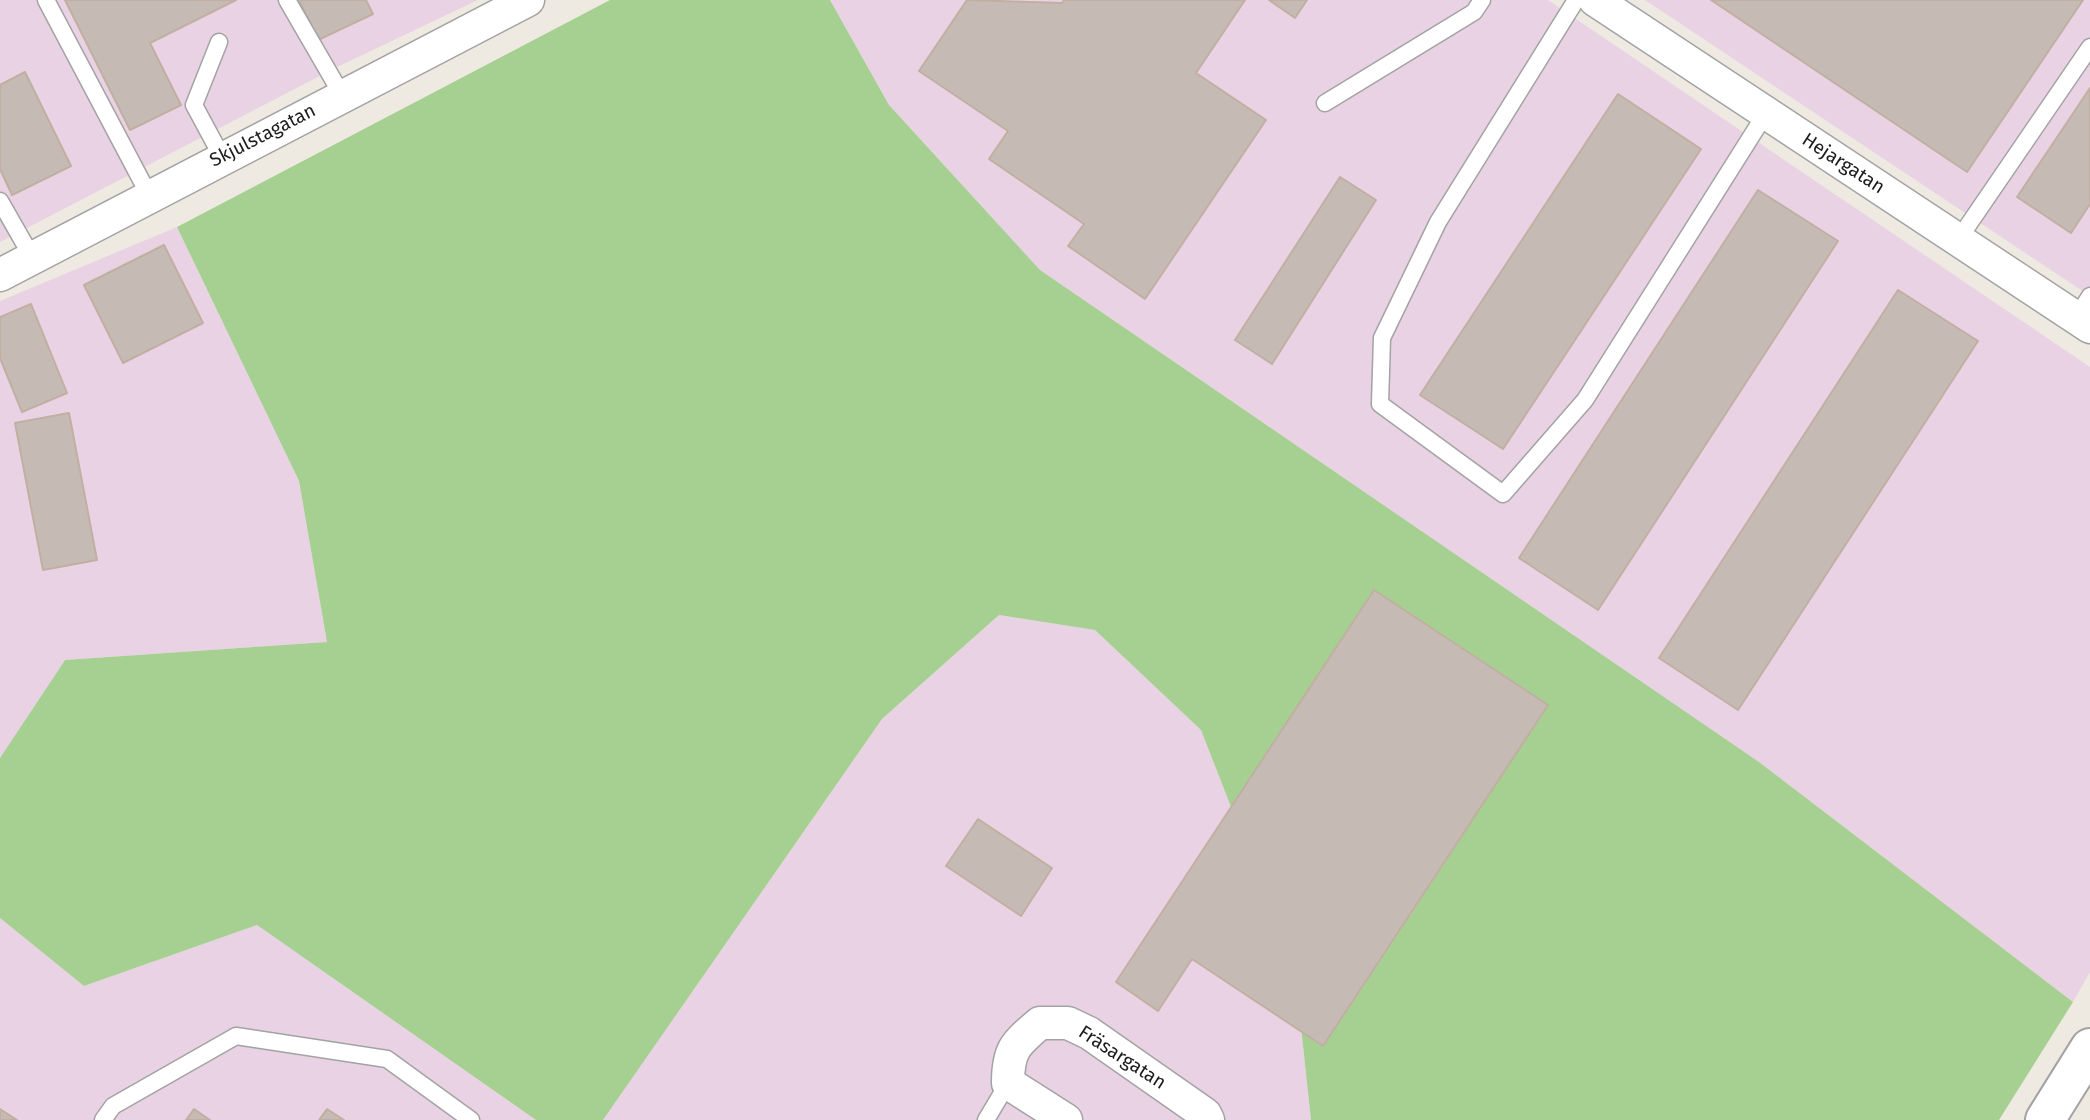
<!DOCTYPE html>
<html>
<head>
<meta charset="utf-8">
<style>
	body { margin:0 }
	canvas { display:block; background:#eeeae1 }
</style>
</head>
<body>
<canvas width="2090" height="1120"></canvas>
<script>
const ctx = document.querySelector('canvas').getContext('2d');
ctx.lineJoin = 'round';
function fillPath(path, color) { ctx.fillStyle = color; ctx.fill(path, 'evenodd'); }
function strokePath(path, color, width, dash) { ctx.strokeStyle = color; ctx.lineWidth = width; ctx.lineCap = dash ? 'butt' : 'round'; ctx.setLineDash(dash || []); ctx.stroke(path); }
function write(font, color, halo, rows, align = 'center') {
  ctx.font = font + ' "Fira Sans",sans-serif'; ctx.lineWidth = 7; ctx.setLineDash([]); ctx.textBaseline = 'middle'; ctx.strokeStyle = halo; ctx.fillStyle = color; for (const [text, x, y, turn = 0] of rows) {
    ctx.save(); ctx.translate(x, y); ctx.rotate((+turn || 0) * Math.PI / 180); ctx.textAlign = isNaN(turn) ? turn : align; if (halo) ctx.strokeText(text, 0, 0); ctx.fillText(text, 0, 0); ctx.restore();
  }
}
fillPath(new Path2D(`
	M0,0H478L337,67L0,242Z
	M830,0H1548L2090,367V972L2073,1002L1759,762L1040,270L889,105Z
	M1645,0H2090V296Z
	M177,227L299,481L327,642L65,660L0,758V301Z
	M999,615L1095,630L1201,730L1295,971L1311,1120H603L882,719Z
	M0,918L84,986L257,925L536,1120H0Z`), '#e8d2e4');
fillPath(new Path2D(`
	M610,0H830L889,105L1040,270L1759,762L2073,1002L1999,1120H1311L1295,971L1201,730L1095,630L999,615L882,719L603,1120H536L257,925L84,986L0,918V758L65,660L327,642L299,481L177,227Z`), '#a6d092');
const building = new Path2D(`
	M65,0H236L150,43L181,105L130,130Z
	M299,0H366L373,14L318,40Z
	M967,0L1062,3L1064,0H1245L1196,73L1266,120L1145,299L1068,246L1084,224L989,159L1008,131L919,71Z
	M1269,0H1307L1295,18Z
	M1711,0H2083L1967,172Z
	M25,72L71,166L12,195L0,169V85Z
	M2090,88V204L2071,233L2017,197Z
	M1618,94L1701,149L1503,449L1420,395Z
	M1340,177L1376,200L1272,364L1235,340Z
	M1758,190L1838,241L1598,610L1519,558Z
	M164,245L203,323L123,363L84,285Z
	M1898,290L1978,341L1738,710L1659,658Z
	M31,304L67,393L22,412L0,358V317Z
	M69,413L97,560L43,570L15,423Z
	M1374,590L1548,705L1323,1046L1192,959L1158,1011L1116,982Z
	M978,819L1052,868L1021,916L946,866Z
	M0,1109L17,1120H0Z
	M194,1109L210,1120H186Z
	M327,1109L344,1120H319Z`);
fillPath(building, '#c6bbb4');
strokePath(building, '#c1afa2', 2);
const service = new Path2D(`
	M46,0L149,195
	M287,0L342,95
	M1576,0L1438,222L1382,338L1380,404L1503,494L1585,400L1766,113
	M219,42L194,105L222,157
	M1325,103L1474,12L1482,0
	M0,201L32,257
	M1958,240L2090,47
	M2076,318L2090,296
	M103,1120L113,1106L236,1036L387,1059L471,1120
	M986,1120L1008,1083`);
const minor = new Path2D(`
	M1595,0L2090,327
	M0,275L528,0
	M1066,1120L1008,1083C1008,1050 1015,1044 1040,1023H1068L1089,1033L1205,1114L1208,1120`);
const tertiary = new Path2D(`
	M2045,1120L2090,1048`);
strokePath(service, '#a3a3a3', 19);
strokePath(minor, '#a3a3a3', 35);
strokePath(tertiary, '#a3a3a3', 42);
strokePath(service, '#fff', 16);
strokePath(minor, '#fff', 32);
strokePath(tertiary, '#fff', 38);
write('19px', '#1c1c1c', '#fff', [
	["Skjulstagatan",263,136,-27],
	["Hejargatan",1843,164,33],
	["Fräsargatan",1122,1058,33]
]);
</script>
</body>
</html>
